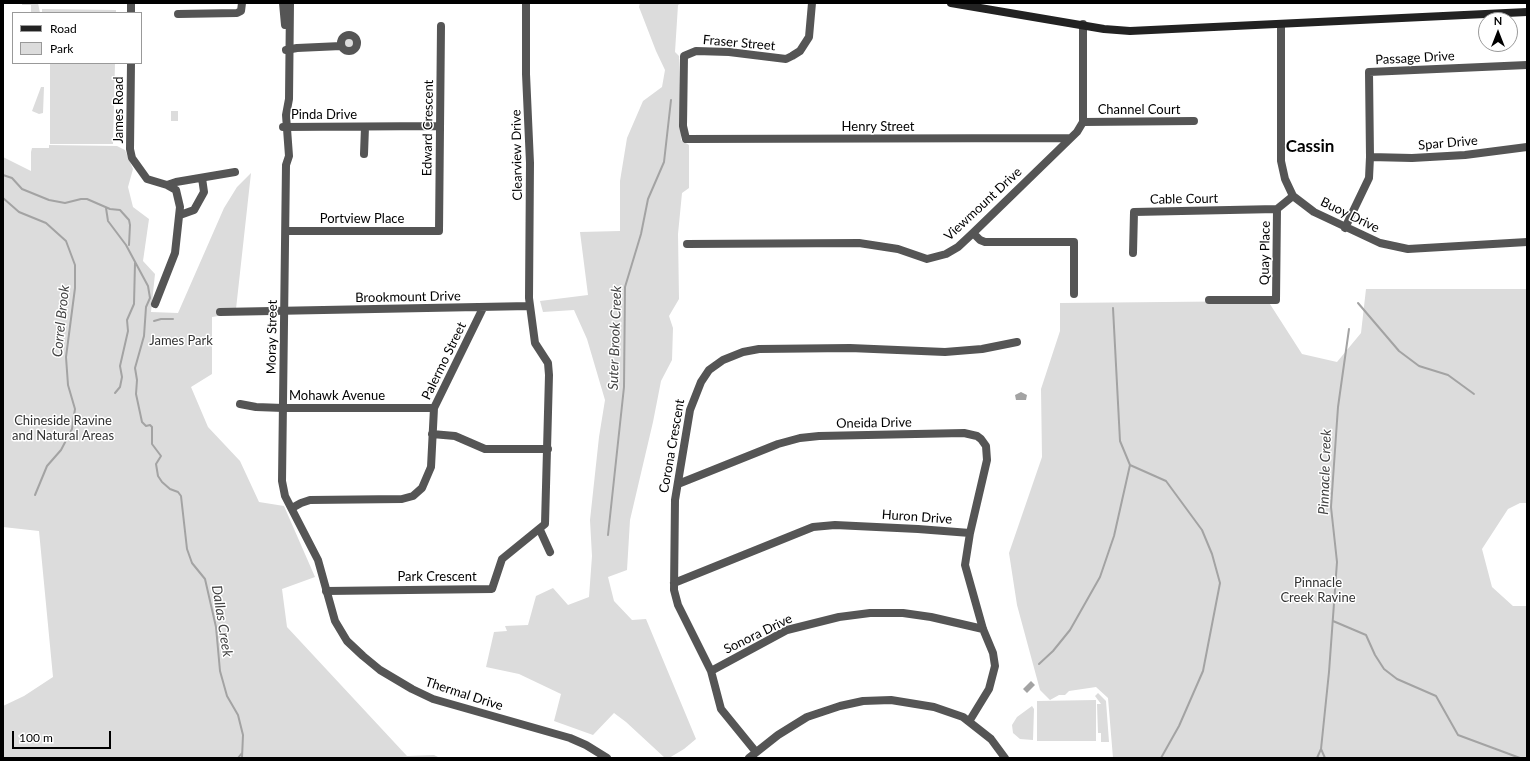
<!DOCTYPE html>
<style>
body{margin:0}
#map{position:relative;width:1530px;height:761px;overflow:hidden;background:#fff;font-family:Lato,sans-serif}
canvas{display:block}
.frame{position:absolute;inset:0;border:4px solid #000;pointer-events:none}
.legend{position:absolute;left:12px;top:12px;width:130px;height:52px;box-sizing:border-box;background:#fff;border:1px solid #999;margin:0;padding:5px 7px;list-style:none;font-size:12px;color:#000}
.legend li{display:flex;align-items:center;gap:8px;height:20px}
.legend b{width:20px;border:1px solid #999}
.north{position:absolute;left:1478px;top:12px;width:40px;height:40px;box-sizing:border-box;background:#fff;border:1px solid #999;border-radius:50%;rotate:0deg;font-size:11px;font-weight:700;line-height:16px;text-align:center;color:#000}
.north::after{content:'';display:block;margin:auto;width:14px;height:18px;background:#000;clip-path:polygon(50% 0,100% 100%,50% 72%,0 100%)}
.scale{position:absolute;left:12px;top:731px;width:99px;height:18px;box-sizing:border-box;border:2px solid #000;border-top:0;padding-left:5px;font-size:12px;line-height:14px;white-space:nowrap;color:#000;-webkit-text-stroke:3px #fff;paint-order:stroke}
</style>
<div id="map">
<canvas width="1530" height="761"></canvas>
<div class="frame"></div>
<ul class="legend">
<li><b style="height:5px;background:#222"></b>Road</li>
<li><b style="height:11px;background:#dcdcdc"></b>Park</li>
</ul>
<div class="north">N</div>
<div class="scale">100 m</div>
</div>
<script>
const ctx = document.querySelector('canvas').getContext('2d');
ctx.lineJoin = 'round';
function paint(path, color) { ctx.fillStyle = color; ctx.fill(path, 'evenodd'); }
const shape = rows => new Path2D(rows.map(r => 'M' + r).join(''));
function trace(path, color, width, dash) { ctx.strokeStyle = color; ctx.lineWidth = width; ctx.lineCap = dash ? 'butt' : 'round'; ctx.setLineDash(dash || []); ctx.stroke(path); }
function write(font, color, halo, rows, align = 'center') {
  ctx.font = font + ' Lato,sans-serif'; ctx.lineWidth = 3; ctx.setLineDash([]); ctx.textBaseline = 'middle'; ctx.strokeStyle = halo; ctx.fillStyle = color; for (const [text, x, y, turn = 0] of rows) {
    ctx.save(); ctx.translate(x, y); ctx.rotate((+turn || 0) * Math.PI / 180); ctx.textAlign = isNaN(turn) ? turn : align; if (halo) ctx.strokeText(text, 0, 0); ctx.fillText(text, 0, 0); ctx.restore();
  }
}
paint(shape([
 [22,3,38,3,40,13,31,13,31,5,22,5],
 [640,3,682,3,678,5,675,52,679,56,681,140,689,145,689,188,682,193,678,234,679,299,669,316,673,328,672,360,661,381,653,422,630,520,627,570,608,577,614,601,632,620,646,619,696,739,684,749,669,758,665,758,626,722,614,713,593,735,554,721,561,694,519,674,486,667,494,632,507,631,505,626,528,625,536,596,553,588,568,605,589,597,592,556,590,520,599,437,605,400,587,339,574,310,543,312,540,301,588,295,580,232,620,231,620,181,627,138,643,101,662,87,665,70,656,51,639,7],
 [42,9,116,10,116,13,42,13],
 '344.5 43a4.5 4.5 0 1 1 9 0a4.5 4.5 0 1 1-9 0Z',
 [50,63,115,63,113,144,50,144],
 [41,87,44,87,43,113,39,114,32,111],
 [171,111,178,111,178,121,171,121],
 [49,145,117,146,125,150,133,169,128,187,133,207,149,219,143,261,155,274,151,312,178,313,224,208,237,187,251,173,236,309,219,309,218,316,212,317,212,374,191,387,208,427,240,461,259,502,284,506,315,577,282,589,287,627,407,756,434,755,440,758,3,758,3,706,24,696,53,677,39,531,3,527,3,157,31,171,31,152,32,148,49,148],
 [1366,289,1527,289,1527,503,1520,503,1508,509,1482,549,1492,587,1513,606,1527,606,1527,758,1113,758,1108,698,1096,687,1069,691,1065,695,1059,695,1050,700,1040,690,1017,605,1009,553,1042,457,1041,389,1060,331,1060,303,1268,301,1302,354,1337,362,1361,333],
 [1098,693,1106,701,1109,742,1101,742,1101,733,1098,733,1097,704,1101,704,1095,696],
 [1096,700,1096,741,1037,741,1037,701],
 [1032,706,1034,709,1033,740,1020,739,1013,733,1012,725,1017,717]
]), '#dcdcdc');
paint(shape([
 [1021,392,1027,395,1026,400,1016,400,1015,395],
 [1031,681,1035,685,1027,693,1023,689]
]), '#a3a3a3');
trace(shape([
 [3,175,12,178,22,189,49,200,65,203,81,199,87,199,110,209,120,210,129,220,130,225,129,245],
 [3,198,19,212,46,223,66,241,75,265,75,288,66,357,68,385,75,409,72,429,61,450,47,466,35,495],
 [106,208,108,221,126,245,148,286,150,298,146,307,144,336,135,368,137,380,136,394,142,422,146,426,150,425,152,427,152,444,161,456,156,464,158,476,162,482,170,489,178,492,181,496,187,549,192,563,205,579,216,627,220,671,227,696,238,715,243,735,242,758],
 [1358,303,1399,351,1419,366,1448,375,1474,394],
 [1113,308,1120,441,1130,465,1166,481,1202,530,1212,554,1220,583,1203,671,1179,726,1161,758],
 [154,321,161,319,173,319],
 [115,393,120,387,122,377,120,366,128,331,127,320,134,304,135,263],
 [608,535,624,387,625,287,641,234,648,199,664,162,671,100],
 [1333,621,1366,635,1375,655,1384,669,1397,679,1436,696,1458,735,1520,758],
 [1039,664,1053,651,1070,630,1100,577,1114,536,1130,465],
 [1321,749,1325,758],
 [238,758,242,753],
 [1317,758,1321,749,1329,672,1337,562,1331,507,1338,407,1349,329]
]), '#a3a3a3', 2);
trace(shape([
 [812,3,809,37,800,51,792,56,786,59,729,52,696,51,684,56,683,126,686,139,1070,138],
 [131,13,131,3],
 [178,14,237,13,241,11,242,3],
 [1281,24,1281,161,1285,179,1293,196,1314,212,1380,243,1408,249,1527,242],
 '341 43a8 8 0 1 1 16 0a8 8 0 1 1-16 0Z',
 [286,50,297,48,341,46],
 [131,63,130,149,132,158,147,179,167,185,176,190,180,207,175,253,155,304],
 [1083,122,1194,121],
 [283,127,440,126],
 [364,154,365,127],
 [1370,157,1412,158,1465,155,1527,147],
 [167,185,176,182,235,172],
 [1277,209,1293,196],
 [180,215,194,210,204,192,202,178],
 [1345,228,1369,178,1370,157,1369,72,1527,65],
 [286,231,439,231,441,26],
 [973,233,980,240,985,242,1074,242,1074,294],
 [687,244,859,243,898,249,927,259,946,254,958,247,973,233,1077,132,1083,122,1083,24],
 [1133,253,1134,212,1277,209],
 [1209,300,1276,300,1277,209],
 [220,312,530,306],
 [240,404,256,407,283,408,434,408],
 [432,434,455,436,485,449,548,449],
 [678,484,778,444,800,438,819,436,964,433,977,436,981,439,986,446,987,460,970,533,965,565,983,629,993,653,995,666,989,689,970,720],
 [292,508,301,503,310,500,402,499,413,496,422,488,431,467,434,408,483,308],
 [540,530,550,552],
 [674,583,813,527,835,525,918,529,970,533],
 [326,591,492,589,502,559,545,524,549,375,548,363,535,343,529,298,530,163,526,74,526,3],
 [711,671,787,630,839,617,870,613,903,613,931,617,983,629],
 [756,752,721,709,711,671,678,605,674,590,675,500,690,410,701,382,709,370,723,360,743,352,759,349,850,348,945,352,982,349,1017,342],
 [749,758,778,735,807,717,840,706,863,701,891,700,934,707,963,717,991,739,1005,758]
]), '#555', 8);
trace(shape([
 [283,3,285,25],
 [290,3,289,99,286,115,289,156,286,165,282,481,285,496,318,560,335,621,347,641,363,656,380,670,412,689,433,699,570,738,586,745,607,758]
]), '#555', 8);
trace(shape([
 [951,3,1104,29,1130,31,1527,12]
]), '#222', 8);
write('13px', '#000', '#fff', [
 ["Fraser Street",739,43,5],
 ["Passage Drive",1415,58,-3],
 ["James Road",119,110,-90],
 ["Channel Court",1139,110],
 ["Pinda Drive",324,115],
 ["Henry Street",878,127],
 ["Edward Crescent",428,128,-89],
 ["Spar Drive",1448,143,-5],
 ["Clearview Drive",517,155,-91],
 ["Cable Court",1184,199,-1],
 ["Viewmount Drive",983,204,-43],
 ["Buoy Drive",1350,215,26],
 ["Portview Place",362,219],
 ["Quay Place",1265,253,-89],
 ["Brookmount Drive",408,297,-1],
 ["Moray Street",272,337,-89],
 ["Palermo Street",444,361,-64],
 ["Mohawk Avenue",337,396],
 ["Oneida Drive",874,423,-1],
 ["Corona Crescent",672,446,-80],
 ["Huron Drive",917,517,4],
 ["Park Crescent",437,577],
 ["Sonora Drive",758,634,-26],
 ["Thermal Drive",464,694,18]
]);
write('13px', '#333', '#fff', [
 ["James Park",181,341],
 ["Chineside Ravine",63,421],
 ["and Natural Areas",63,436],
 ["Pinnacle",1318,583],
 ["Creek Ravine",1318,598]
]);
write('italic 14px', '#444', '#fff', [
 ["Correl Brook",61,321,-84],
 ["Suter Brook Creek",615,338,-88],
 ["Pinnacle Creek",1325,472,-88],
 ["Dallas Creek",222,621,81]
]);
write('bold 17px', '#000', '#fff', [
 ["Cassin",1310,147]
]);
</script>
